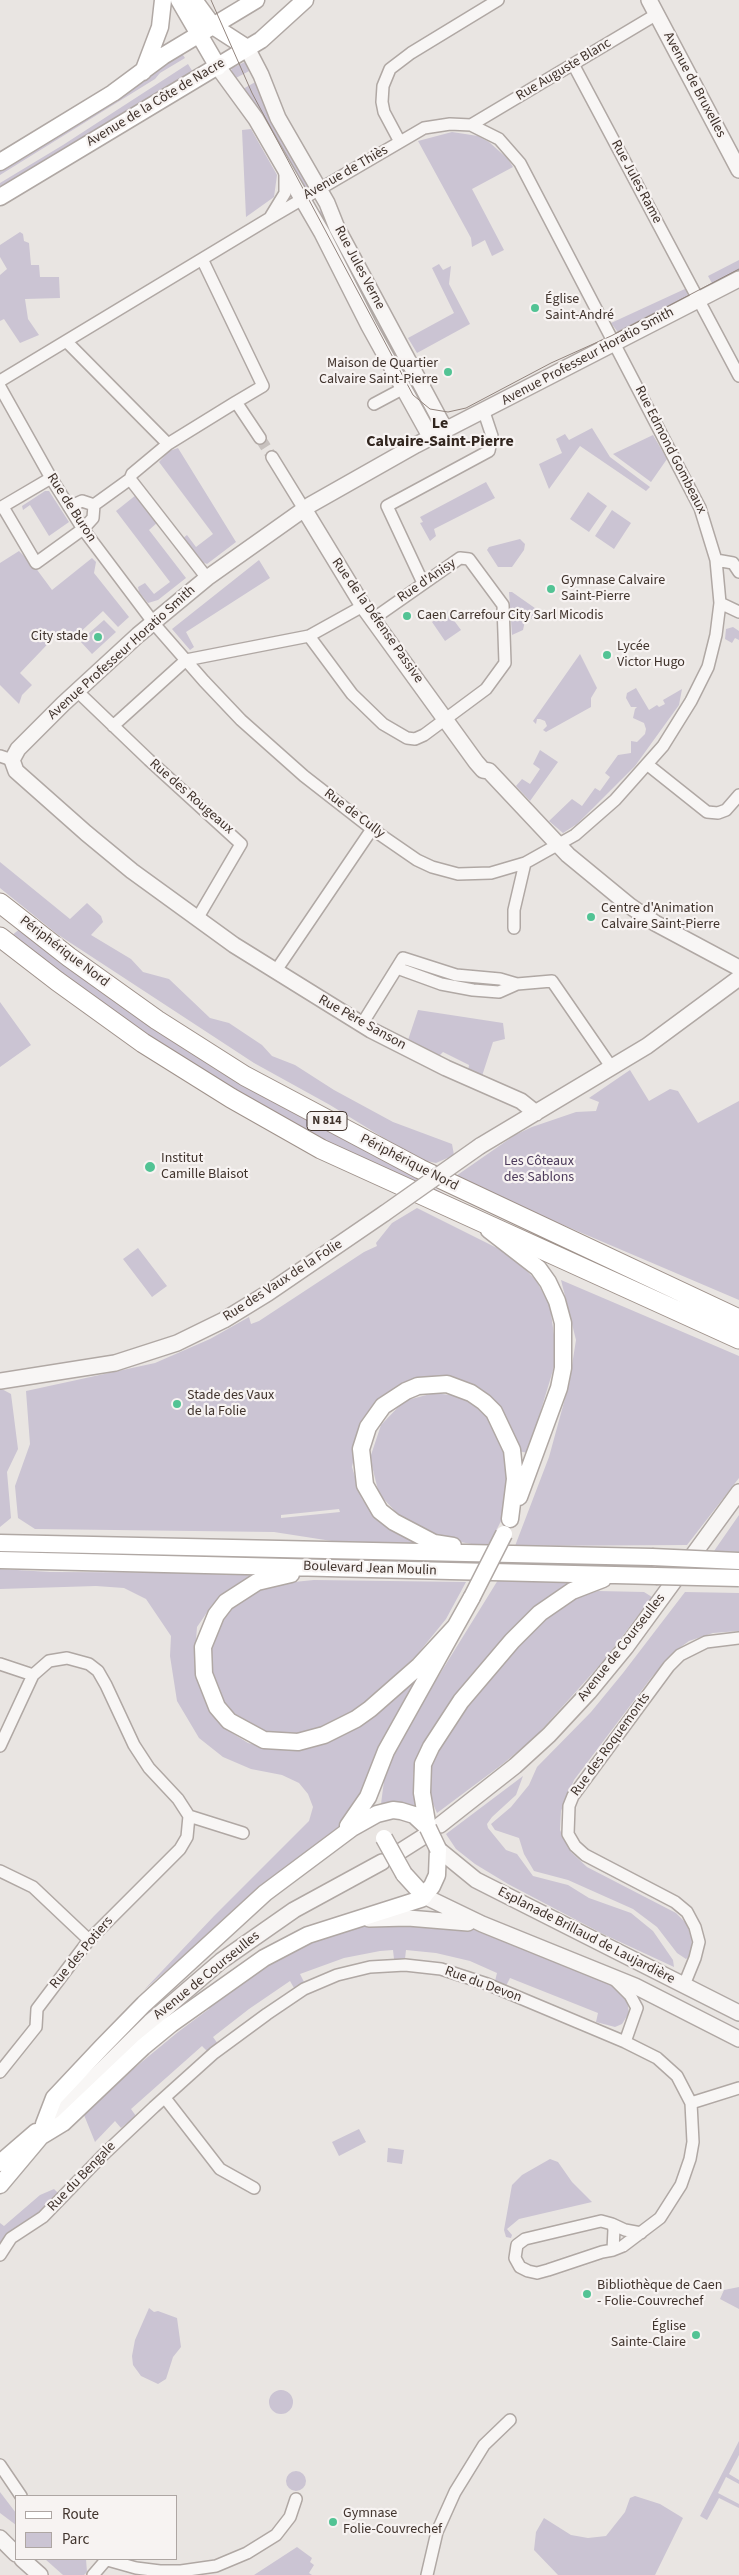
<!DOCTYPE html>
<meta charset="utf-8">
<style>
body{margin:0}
#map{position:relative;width:739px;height:2575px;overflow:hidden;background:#e9e5e2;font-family:"Source Sans 3",sans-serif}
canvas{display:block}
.legend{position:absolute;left:15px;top:2495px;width:162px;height:65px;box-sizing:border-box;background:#f7f3f2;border:1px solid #aea6a3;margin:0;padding:6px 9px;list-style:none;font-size:15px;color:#40332c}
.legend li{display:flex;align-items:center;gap:10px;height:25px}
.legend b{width:25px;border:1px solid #aea6a3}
</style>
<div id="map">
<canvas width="739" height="2575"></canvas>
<ul class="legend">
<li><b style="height:6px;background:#fff"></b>Route</li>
<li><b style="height:14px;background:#cbc4d3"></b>Parc</li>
</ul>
</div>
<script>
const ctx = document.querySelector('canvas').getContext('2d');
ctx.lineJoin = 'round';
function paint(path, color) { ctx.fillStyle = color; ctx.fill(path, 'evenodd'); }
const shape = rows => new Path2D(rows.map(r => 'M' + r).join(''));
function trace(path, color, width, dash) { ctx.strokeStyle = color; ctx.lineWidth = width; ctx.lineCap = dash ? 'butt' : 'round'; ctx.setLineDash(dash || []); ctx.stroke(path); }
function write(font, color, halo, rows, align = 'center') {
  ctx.font = font + ' "Source Sans 3",sans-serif'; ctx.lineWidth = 4.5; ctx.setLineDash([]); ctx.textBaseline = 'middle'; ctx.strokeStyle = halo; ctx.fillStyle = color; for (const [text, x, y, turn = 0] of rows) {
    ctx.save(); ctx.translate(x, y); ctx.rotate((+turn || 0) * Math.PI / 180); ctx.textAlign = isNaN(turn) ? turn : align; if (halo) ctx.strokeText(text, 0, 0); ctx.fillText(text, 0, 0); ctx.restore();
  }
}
paint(shape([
 [181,52,185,58,160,73,155,79,0,175,0,169],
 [247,61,253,69,234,79,231,72,232,68],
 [188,64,194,74,0,190,0,183,63,145],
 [259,80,310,185,306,188,302,189,241,90],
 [251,129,277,175,274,197,246,217,242,130],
 [452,132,478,136,489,142,508,159,513,167,472,189,504,250,492,256,485,240,472,247,471,238,418,141],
 [326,208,382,313,369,321,313,215],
 [20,232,23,234,24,241,29,243,31,265,39,265,40,277,59,277,60,298,25,299,28,319,39,335,20,343,4,319,0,321,0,275,7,269,0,257,0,245],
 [739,260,739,274,714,287,708,276],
 [439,264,443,270,451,266,449,284,470,324,417,353,408,338,454,313,432,268],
 [687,288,688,298,622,334,617,331,611,323],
 [386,321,432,413,422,409,373,328],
 [592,428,610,457,650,487,646,491,580,446,549,489,539,464,562,453,556,439,565,434,569,440],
 [653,435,667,459,651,482,613,454],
 [178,448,236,542,207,564,200,561,182,539,187,535,196,547,213,534,159,462,169,451],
 [486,482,495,498,434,529,436,536,430,541,420,523,423,522,420,517],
 [45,491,49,491,69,522,49,536,30,505,23,510,22,506],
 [588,492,607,506,589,532,570,519],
 [136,495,158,522,149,530,186,578,158,600,148,603,139,592,138,587,145,583,154,594,170,582,116,511],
 [612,510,631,523,614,549,595,536],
 [520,539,525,544,524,550,512,567,498,567,487,550,489,547],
 [19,551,35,567,52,590,92,558,96,562,94,573,129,617,118,627,103,611,74,638,63,628,20,673,32,685,22,695,19,704,0,685,0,563],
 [259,560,270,578,186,632,194,647,190,650,172,629],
 [509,592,512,592,542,613,536,621,530,618,525,621,523,630,512,635],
 [447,611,461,630,445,641,432,622],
 [104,620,116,632,92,654,80,641],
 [733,627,739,631,739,640,735,638,732,643,725,639,726,629],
 [580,654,597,688,591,698,591,707,546,732,543,730,547,726,545,721,540,719,537,719,536,724,533,721],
 [636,688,649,710,657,705,659,707,665,704,663,700,682,689,679,705,635,766,577,824,563,833,549,821,572,799,582,806,595,788,600,791,610,777,605,773,618,755,631,753,631,741,637,742,645,734,646,729,644,723,633,718,635,709,637,707,631,707,626,698,627,693],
 [540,750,558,762,530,801,516,786,522,779,530,784,540,769,533,764],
 [0,862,70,919,87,903,101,916,103,922,91,935,131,959,143,972,169,979,210,1018,229,1023,262,1045,272,1056,295,1065,334,1090,393,1122,452,1144,454,1155,436,1163,418,1159,330,1105,254,1063,57,934,0,888],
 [22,927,309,1119,454,1199,397,1176,268,1111,143,1035,10,937],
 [0,1002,31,1045,0,1067],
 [418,1010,503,1023,505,1039,493,1042,482,1076,468,1071,469,1065,443,1052,439,1056,408,1040],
 [630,1070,649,1101,670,1089,678,1091,698,1123,739,1101,739,1300,453,1178,515,1135,532,1127,576,1112,596,1111,599,1102,589,1098],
 [417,1208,509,1254,536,1280,550,1306,557,1357,528,1453,518,1451,493,1403,434,1377,393,1389,363,1418,352,1467,362,1499,382,1522,421,1547,351,1544,274,1532,35,1529,18,1518,15,1486,30,1444,26,1391,155,1363,210,1339,249,1317,251,1324,259,1321,364,1252,377,1246,376,1243,392,1223],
 [339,1509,340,1512,281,1518,281,1515],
 [138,1248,167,1286,152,1297,123,1259],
 [561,1280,739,1356,739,1478,687,1545,515,1546,549,1457,569,1384,576,1340],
 [0,1388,11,1394,18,1449,7,1472,11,1518,0,1527],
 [434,1393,466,1397,488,1411,504,1442,510,1480,504,1515,488,1547,438,1538,407,1524,379,1494,370,1458,381,1425,404,1401],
 [739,1515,739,1552,714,1551],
 [0,1548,614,1563,673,1568,671,1571,0,1554],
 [0,1569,50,1572,259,1573,230,1589,212,1605,197,1627,195,1653,209,1708,224,1728,248,1743,277,1750,308,1749,335,1737,422,1670,380,1746,367,1781,346,1821,268,1883,144,1990,214,1916,309,1821,313,1807,308,1794,299,1783,282,1775,251,1769,223,1757,199,1738,177,1701,170,1656,171,1636,146,1599,124,1588,96,1586,0,1589],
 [314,1580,466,1582,446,1619,416,1656,360,1707,326,1726,291,1736,256,1732,231,1716,216,1697,208,1669,209,1639,225,1611,253,1590,274,1584],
 [498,1580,584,1581,507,1636,470,1676,425,1743,415,1766,413,1777,418,1809,402,1804,381,1804,385,1773,412,1719],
 [598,1591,644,1592,652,1597,606,1658,537,1735,504,1763,437,1813,427,1790,428,1762,463,1709,499,1665,553,1613,577,1598],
 [685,1592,739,1593,739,1631,713,1633,689,1641,674,1652,651,1678,574,1780,561,1811,560,1830,571,1852,587,1867,676,1913,686,1923,692,1938,691,1955,686,1959,677,1953,657,1927,633,1909,568,1880,534,1871,524,1854,519,1838,495,1830,491,1824,511,1807,529,1785,537,1767,591,1712,623,1673],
 [523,1776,516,1795,492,1817,487,1824,488,1828,506,1850,517,1854,533,1876,568,1885,589,1898,631,1913,653,1931,673,1960,674,1967,603,1934,508,1884,475,1864,456,1849,446,1834],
 [386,1923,423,1924,474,1930,615,1986,627,1999,629,2013,622,2024,615,2027,596,2022,598,2013,510,1978,506,1986,495,1981,497,1973,470,1961,436,1953,406,1950,405,1959,394,1959,393,1950,380,1951,344,1958,300,1974,304,1982,294,1988,290,1981,249,2009,213,2037,218,2044,208,2052,202,2046,131,2109,136,2116,121,2128,115,2121,95,2142,84,2115,132,2070,178,2032,209,2009,207,2004,293,1948,360,1927],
 [359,2129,366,2142,339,2156,332,2142],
 [388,2148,404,2150,402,2164,387,2162],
 [550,2159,558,2162,572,2182,592,2202,519,2219,507,2229,512,2235,511,2238,506,2237,504,2230,512,2185,522,2175],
 [54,2189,58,2193,39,2215,0,2246,0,2223,4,2226,40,2195],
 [739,2287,739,2309,720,2299,724,2290],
 [149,2308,154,2312,158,2311,177,2318,181,2347,173,2357,166,2379,158,2384,141,2376,133,2365,132,2356,135,2340],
 '269 2402a12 12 0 1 1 24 0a12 12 0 1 1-24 0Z',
 [739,2441,739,2455,729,2474,739,2480,739,2484,726,2477,718,2493,739,2504,739,2508,719,2498,707,2520,700,2516],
 '286 2481a10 10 0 1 1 20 0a10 10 0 1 1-20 0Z',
 [0,2492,16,2513,16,2525,0,2513],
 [635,2496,660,2504,683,2518,655,2575,558,2575,534,2550,536,2532,544,2518,571,2535,588,2538,606,2536,625,2512,630,2498],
 [297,2547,312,2558,310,2562,314,2565,309,2573,312,2575,254,2575],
 [45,2559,86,2559,87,2572,84,2575,63,2575]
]), '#cbc4d3');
trace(shape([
 [260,438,272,457]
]), '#c7c1be', 11, [11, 5.5]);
const minor = shape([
 [573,64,739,376],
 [471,125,657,14],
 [400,142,384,112,382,102,383,86,390,69,411,53,498,0],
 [271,216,285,193,285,171],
 [202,259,263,386,236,402,260,438],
 [66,341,168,444,236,402],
 [0,381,270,218,424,128,450,124,471,125,499,139,520,163,700,508,716,560,720,603,716,635,708,667,691,701,663,746,615,800,575,835,525,863,491,873,458,874,432,867,417,860,372,829,304,776,241,720,204,681,156,626,83,529,51,478,0,387],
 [374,404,404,388],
 [272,457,304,509],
 [130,479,207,578],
 [3,507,36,563,83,529,93,518,94,505,130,479,132,474,168,444],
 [69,507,82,501,94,505],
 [0,508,51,478],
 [716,560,733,563,739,572],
 [423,583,387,506,489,451,492,436,484,412],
 [720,603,739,612],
 [309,636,352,694,383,724,407,738,415,739,424,735,486,689,505,663,503,605,469,559,460,558,373,619],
 [77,691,149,760,241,844,197,919],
 [113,726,186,660,309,636,363,606],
 [0,756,12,760],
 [648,765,707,812,718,813,726,810,739,795],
 [514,928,514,910,525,863],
 [397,968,441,984,473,990,499,992,517,984,552,981,612,1068],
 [275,972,372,829],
 [362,1024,403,958,456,975,500,979,517,984],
 [0,1664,33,1675,49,1661,67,1658,89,1664,98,1671,106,1685,134,1745,149,1768,178,1799,189,1816,187,1837,180,1849,89,1940,37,2009,36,2027,0,2072],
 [0,1746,33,1675],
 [189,1816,243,1833],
 [0,1871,33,1887,89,1940],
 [616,1981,630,1995,637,2008,625,2042],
 [684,1985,695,1958,699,1942,695,1927,687,1912,675,1902,585,1855,575,1846,568,1834,569,1806,573,1796,669,1666,680,1655,706,1642,739,1638],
 [165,2098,220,2169,254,2188],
 [691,2103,739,2088],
 [612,2224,625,2230,641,2233],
 [0,2255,11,2238,43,2217,102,2156,154,2107,214,2053,267,2014,304,1989,337,1975,370,1967,405,1965,441,1969,487,1984,625,2042,657,2058,677,2076,691,2103,693,2142,690,2159,681,2185,660,2218,623,2246,613,2250,602,2252,548,2270,537,2273,528,2271,520,2267,515,2258,517,2245,525,2239,601,2221,612,2224,614,2229,613,2250],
 [0,2465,21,2496],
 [104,2559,136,2568,160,2571,181,2571,216,2566,247,2553,276,2535,290,2517,296,2499],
 [93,2575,106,2560],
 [427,2575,437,2532,455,2492,484,2445,510,2420]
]);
const tertiary = shape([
 [649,0,739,170],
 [247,48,261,75,278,118,327,203,337,228,446,431],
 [218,67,256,119,322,233,369,326,431,438],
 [304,509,363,606,476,762,483,770,489,771,568,855,630,906,655,923,739,968],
 [536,1113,521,1101,446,1068,371,1030,234,945,132,871,86,833,16,771,12,760,18,749,63,704,138,635,207,578,310,505,416,445,739,279],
 [480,1146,647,1046,739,978],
 [0,1381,115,1363,177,1343,224,1320,268,1293,385,1213],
 [440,1825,515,1766,549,1735,589,1692,626,1647,739,1492],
 [438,1849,476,1880,739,2013],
 [396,1854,426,1835],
 [424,1896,482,1924,635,1986,739,2039],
 [369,1919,408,1918,468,1923],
 [53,2118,150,2022,221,1961,294,1910,382,1862],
 [0,2538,16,2554],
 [22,2559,40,2575]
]);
const secondary = shape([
 [179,0,218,67],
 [194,0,213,26,247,48],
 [143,72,160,27,163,0],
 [0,162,113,93,163,56,256,0],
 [0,197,261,40,305,0],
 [489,1230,538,1268,548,1282,557,1301,563,1323,563,1368,559,1388,519,1497],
 [0,1543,652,1557],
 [453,1546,434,1543,394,1522,380,1511,365,1485,361,1449,368,1427,383,1406,406,1391,418,1386,447,1384,471,1393,484,1402,494,1412,512,1450,515,1479,510,1519],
 [0,1560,656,1576],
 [291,1574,257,1582,226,1602,216,1615,203,1647,204,1674,217,1707,229,1721,264,1740,298,1742,324,1735,356,1719,370,1709,419,1666,455,1627],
 [348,1826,368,1797,386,1751,472,1597],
 [428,1828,422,1793,423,1764,431,1747,461,1701,512,1641,540,1613,572,1591,603,1579],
 [404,1874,424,1896],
 [44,2124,54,2098,102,2047,144,2004,265,1893,352,1828,377,1814,393,1810,401,1811,414,1815,428,1828],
 [40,2137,63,2123,143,2047,171,2024,264,1958,308,1935,421,1899,432,1886,437,1875,438,1849],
 [0,2163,36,2132],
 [0,2185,47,2129]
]);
const trunk = shape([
 [0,903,69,957,157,1020,245,1076,420,1169,739,1319],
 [0,937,57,981,143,1043,231,1098,321,1149,739,1339]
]);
trace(minor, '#b0a8a4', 14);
trace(tertiary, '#b0a8a4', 18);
trace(secondary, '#b0a8a4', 19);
trace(trunk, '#9f928b', 21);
trace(minor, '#f8f6f5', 11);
trace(tertiary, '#f8f6f5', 15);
trace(secondary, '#fff', 16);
trace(trunk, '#fff', 19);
trace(shape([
 [211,0,252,93,413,395,430,409,448,412,466,408,551,363,611,336,739,269]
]), '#92847d', 1);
const tertiaryBridge = shape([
 [385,1213,480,1146]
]);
const secondaryBridge = shape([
 [652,1557,739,1561],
 [656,1576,739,1578],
 [472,1597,504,1534],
 [428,1828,438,1849],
 [384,1838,404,1874]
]);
trace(tertiaryBridge, '#b0a8a4', 18, []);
trace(secondaryBridge, '#b0a8a4', 19, []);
trace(tertiaryBridge, '#f8f6f5', 15);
trace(secondaryBridge, '#fff', 16);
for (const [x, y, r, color] of [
 [535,308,5,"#52c394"],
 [448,372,5,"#52c394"],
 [551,589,5,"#52c394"],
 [407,616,5,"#52c394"],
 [98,637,5,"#52c394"],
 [607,655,5,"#52c394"],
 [591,917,5,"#52c394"],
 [150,1167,6,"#52c394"],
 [177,1404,5,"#52c394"],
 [587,2294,5,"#52c394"],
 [696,2335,5,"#52c394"],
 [333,2522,5,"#52c394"]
]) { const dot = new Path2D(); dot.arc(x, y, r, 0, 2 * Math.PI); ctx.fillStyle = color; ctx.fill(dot); trace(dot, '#f7f3f2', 2); }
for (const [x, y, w] of [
 [327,1121,40]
]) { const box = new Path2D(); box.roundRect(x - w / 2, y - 9.5, w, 19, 4); ctx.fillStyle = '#f7f3f2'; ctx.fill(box); trace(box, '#40332c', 1); }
write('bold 12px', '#40332c', null, [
 ["N 814",327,1121]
]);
write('14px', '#40332c', '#f7f3f2', [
 ["Rue Auguste Blanc",564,70,-31],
 ["Avenue de Bruxelles",694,85,62],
 ["Avenue de la Côte de Nacre",156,103,-31],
 ["Avenue de Thiès",346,173,-30],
 ["Rue Jules Rame",636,182,62],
 ["Rue Jules Verne",359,268,62],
 ["Avenue Professeur Horatio Smith",588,357,-28],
 ["Rue Edmond Gombeaux",670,450,63],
 ["Rue de Buron",71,508,57],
 ["Rue d'Anisy",427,581,-34],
 ["Rue de la Défense Passive",377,621,55],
 ["Avenue Professeur Horatio Smith",122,653,-42],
 ["Rue des Rougeaux",191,797,41],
 ["Rue de Cully",354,814,37],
 ["Périphérique Nord",64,952,37],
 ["Rue Père Sanson",362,1023,29],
 ["Périphérique Nord",409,1163,27],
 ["Rue des Vaux de la Folie",283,1281,-33],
 ["Boulevard Jean Moulin",370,1569,2],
 ["Avenue de Courseulles",622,1648,-52],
 ["Rue des Roquemonts",611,1745,-54],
 ["Esplanade Brillaud de Laujardière",586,1936,27],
 ["Rue des Potiers",82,1953,-50],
 ["Avenue de Courseulles",207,1976,-39],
 ["Rue du Devon",483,1985,20],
 ["Rue du Bengale",82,2177,-46]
]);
write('14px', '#40332c', '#f7f3f2', [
 ["Église",545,300],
 ["Saint-André",545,316],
 ["Maison de Quartier",438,364,"right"],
 ["Calvaire Saint-Pierre",438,380,"right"],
 ["Gymnase Calvaire",561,581],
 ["Saint-Pierre",561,597],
 ["Caen Carrefour City Sarl Micodis",417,616],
 ["City stade",88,637,"right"],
 ["Lycée",617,647],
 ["Victor Hugo",617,663],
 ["Centre d'Animation",601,909],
 ["Calvaire Saint-Pierre",601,925],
 ["Institut",161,1159],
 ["Camille Blaisot",161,1175],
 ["Stade des Vaux",187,1396],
 ["de la Folie",187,1412],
 ["Bibliothèque de Caen",597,2286],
 ["- Folie-Couvrechef",597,2302],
 ["Église",686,2327,"right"],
 ["Sainte-Claire",686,2343,"right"],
 ["Gymnase",343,2514],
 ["Folie-Couvrechef",343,2530]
], 'left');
write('14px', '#4c3a5b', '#f7f3f2', [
 ["Les Côteaux",539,1162],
 ["des Sablons",539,1178]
]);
write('bold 16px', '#31251e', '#f7f3f2', [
 ["Le",440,424],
 ["Calvaire-Saint-Pierre",440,442]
]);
</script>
